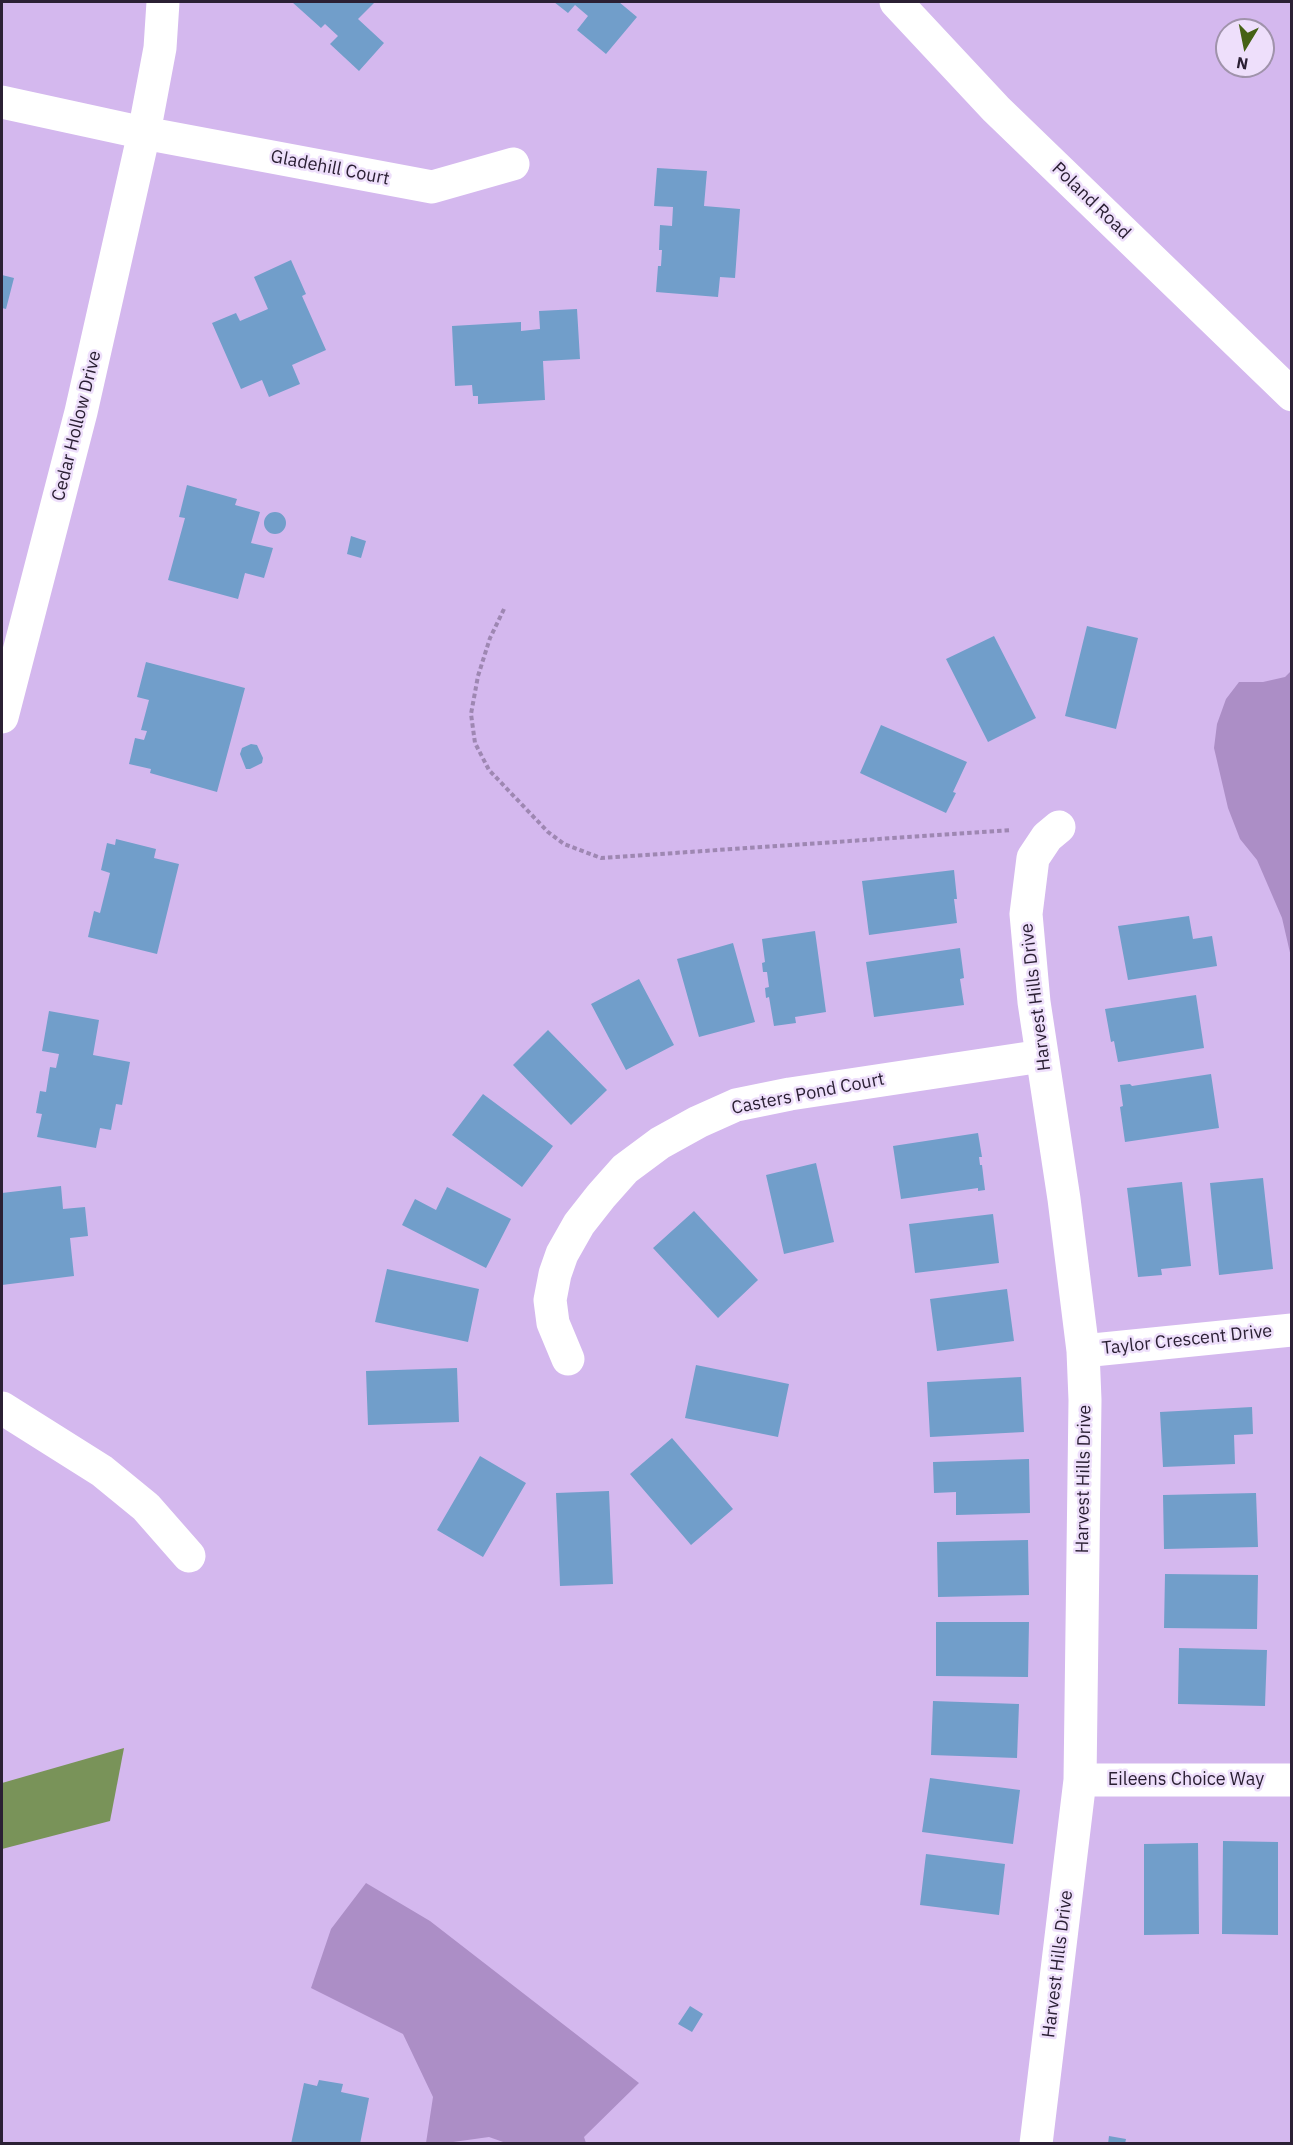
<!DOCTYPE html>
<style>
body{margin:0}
#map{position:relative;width:1293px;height:2145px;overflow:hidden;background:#d4b8ee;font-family:"IBM Plex Sans",sans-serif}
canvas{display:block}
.frame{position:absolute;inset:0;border:3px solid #2b2034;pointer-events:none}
.north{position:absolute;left:1215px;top:18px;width:60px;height:60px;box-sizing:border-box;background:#eedffb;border:2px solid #a093ab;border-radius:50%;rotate:190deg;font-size:16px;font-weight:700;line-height:24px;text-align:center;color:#2b2034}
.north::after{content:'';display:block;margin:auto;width:21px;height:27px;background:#456215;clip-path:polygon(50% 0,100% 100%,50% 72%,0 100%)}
</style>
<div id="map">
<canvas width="1293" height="2145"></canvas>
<div class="frame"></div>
<div class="north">N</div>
</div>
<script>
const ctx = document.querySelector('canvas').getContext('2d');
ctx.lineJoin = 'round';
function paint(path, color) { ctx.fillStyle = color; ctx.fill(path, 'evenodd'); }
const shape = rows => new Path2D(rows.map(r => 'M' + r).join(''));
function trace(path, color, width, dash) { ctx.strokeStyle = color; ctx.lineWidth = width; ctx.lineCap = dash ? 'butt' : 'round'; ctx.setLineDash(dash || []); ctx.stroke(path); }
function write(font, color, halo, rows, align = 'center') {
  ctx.font = font + ' "IBM Plex Sans",sans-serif'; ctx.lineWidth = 5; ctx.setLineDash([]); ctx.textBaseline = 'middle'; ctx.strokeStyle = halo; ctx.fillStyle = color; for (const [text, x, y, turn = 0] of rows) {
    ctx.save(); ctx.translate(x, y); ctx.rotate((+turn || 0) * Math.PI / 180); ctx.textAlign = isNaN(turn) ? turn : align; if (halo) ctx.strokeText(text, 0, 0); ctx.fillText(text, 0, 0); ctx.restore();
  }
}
paint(shape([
 [124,1748,110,1821,2,1849,2,1783]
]), '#799359');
paint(shape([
 [1291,671,1291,957,1282,918,1257,860,1240,839,1228,808,1214,748,1217,724,1226,699,1239,682,1263,682,1285,677],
 [366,1883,430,1921,639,2083,584,2137,586,2143,506,2143,489,2137,446,2143,426,2143,433,2097,403,2034,311,1988,331,1929]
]), '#ac8ec6');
paint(shape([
 [292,2,375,2,358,19,384,43,359,71,330,44,338,36,325,24,321,28],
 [554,2,619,2,637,17,606,54,577,30,588,16,575,5,568,13],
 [657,168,707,171,704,206,740,209,735,278,720,277,718,297,656,292,658,266,661,266,662,250,659,250,660,225,672,226,673,207,654,206],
 [291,260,306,294,302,296,326,350,292,365,300,384,269,397,262,380,241,389,212,323,236,313,240,321,268,309,254,277],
 [2,275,14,278,6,309,2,308],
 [577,309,580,359,543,361,545,400,478,404,478,396,473,396,472,385,455,386,452,326,521,322,521,331,540,329,539,311],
 [187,485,237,499,235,505,260,512,251,543,273,548,264,578,245,573,238,599,168,580,185,518,179,517],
 '264 523a11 11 0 1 1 22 0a11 11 0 1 1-22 0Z',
 [351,536,366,541,361,558,347,554],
 [1087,626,1138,638,1116,729,1065,716],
 [994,636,1036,718,988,742,946,659],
 [146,662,245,688,217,792,150,773,151,769,129,764,135,738,144,740,147,731,141,730,149,700,137,697],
 [881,725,967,762,953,792,956,793,946,813,860,773],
 [251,744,257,745,263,758,262,763,250,769,246,769,240,754,242,748],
 [116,839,156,849,154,858,179,864,157,954,88,937,94,911,100,913,110,873,101,870,107,843,115,845],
 [954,870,957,899,954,899,957,923,869,935,862,881],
 [1189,916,1193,939,1212,936,1217,966,1128,980,1118,926],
 [815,931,826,1012,795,1017,796,1023,774,1026,769,997,766,998,765,988,769,987,767,972,763,972,762,963,765,962,762,939],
 [733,943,755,1022,699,1037,677,959],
 [960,948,964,978,960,979,964,1005,874,1017,866,962],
 [639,979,674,1045,626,1070,591,1004],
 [1196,995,1204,1048,1118,1062,1114,1041,1111,1042,1105,1009],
 [49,1011,99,1020,93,1055,130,1062,122,1105,116,1104,111,1130,100,1128,96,1148,37,1137,42,1114,36,1113,40,1091,46,1092,50,1067,56,1068,59,1054,42,1051],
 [548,1030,607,1090,571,1125,513,1065],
 [1211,1074,1219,1128,1125,1142,1120,1107,1123,1106,1120,1085,1130,1084,1132,1086],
 [483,1094,553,1146,522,1187,452,1135],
 [978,1133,982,1157,979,1157,980,1165,982,1165,985,1190,978,1191,978,1188,901,1199,893,1146],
 [816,1163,834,1242,784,1254,766,1175],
 [1263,1178,1273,1269,1219,1275,1210,1183],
 [1182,1182,1191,1266,1161,1269,1162,1275,1138,1277,1127,1188],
 [61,1186,63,1209,85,1207,88,1236,70,1238,74,1276,2,1285,2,1193],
 [447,1187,511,1219,486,1268,402,1225,415,1199,436,1210],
 [694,1211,758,1280,718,1318,653,1248],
 [993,1214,999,1263,915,1273,909,1224],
 [387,1269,479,1289,468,1342,375,1322],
 [1007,1289,1014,1341,937,1351,930,1299],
 [696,1365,789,1384,778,1437,685,1418],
 [457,1368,459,1422,368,1425,366,1371],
 [1021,1377,1024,1432,930,1437,927,1382],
 [1252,1407,1253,1434,1234,1435,1235,1464,1163,1467,1160,1412],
 [672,1438,733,1509,691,1545,630,1474],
 [480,1456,526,1483,483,1557,437,1530],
 [1029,1459,1030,1513,956,1515,956,1492,934,1493,933,1462],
 [609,1491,613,1584,560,1586,556,1493],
 [1256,1493,1258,1547,1164,1549,1163,1495],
 [1028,1540,1029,1595,938,1597,937,1542],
 [1165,1574,1258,1575,1257,1629,1164,1628],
 [936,1622,1029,1622,1028,1677,936,1676],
 [1179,1648,1267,1650,1265,1706,1178,1704],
 [933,1701,1019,1704,1017,1758,931,1755],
 [930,1778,1020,1790,1013,1844,922,1832],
 [1223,1841,1278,1842,1278,1935,1222,1934],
 [1198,1843,1199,1934,1144,1935,1144,1844],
 [926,1854,1005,1864,999,1915,920,1905],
 [690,2006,703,2014,692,2032,678,2024],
 [319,2080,343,2084,341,2092,369,2098,360,2144,291,2144,304,2083,317,2086],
 [1109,2136,1126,2139,1125,2144,1108,2144]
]), '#719eca');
trace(shape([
 [504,609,490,638,478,676,471,714,475,743,489,770,548,832,564,844,601,858,1011,830]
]), '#9e87b2', 4, [4.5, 3]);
trace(shape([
 [896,2,996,109,1292,395],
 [2,102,144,133,432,187,513,164],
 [2,717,81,412,144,133,160,48,163,2],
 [1083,1351,1292,1330],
 [568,1359,553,1323,550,1300,555,1274,562,1254,579,1224,601,1196,625,1169,660,1143,698,1122,736,1105,790,1094,1042,1056],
 [2,1408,102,1471,146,1507,189,1556],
 [1080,1780,1292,1780],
 [1036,2144,1080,1780,1085,1400,1083,1351,1064,1199,1034,1002,1026,914,1033,858,1047,837,1059,827]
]), '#fff', 33);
write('18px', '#2b2034', '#eedffb', [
 ["Gladehill Court",330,168,11],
 ["Poland Road",1091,201,44],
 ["Cedar Hollow Drive",77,426,-76],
 ["Harvest Hills Drive",1036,997,-97],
 ["Casters Pond Court",808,1094,-11],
 ["Taylor Crescent Drive",1187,1340,-6],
 ["Harvest Hills Drive",1084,1479,-89],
 ["Eileens Choice Way",1186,1780],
 ["Harvest Hills Drive",1058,1964,-83]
]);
</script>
